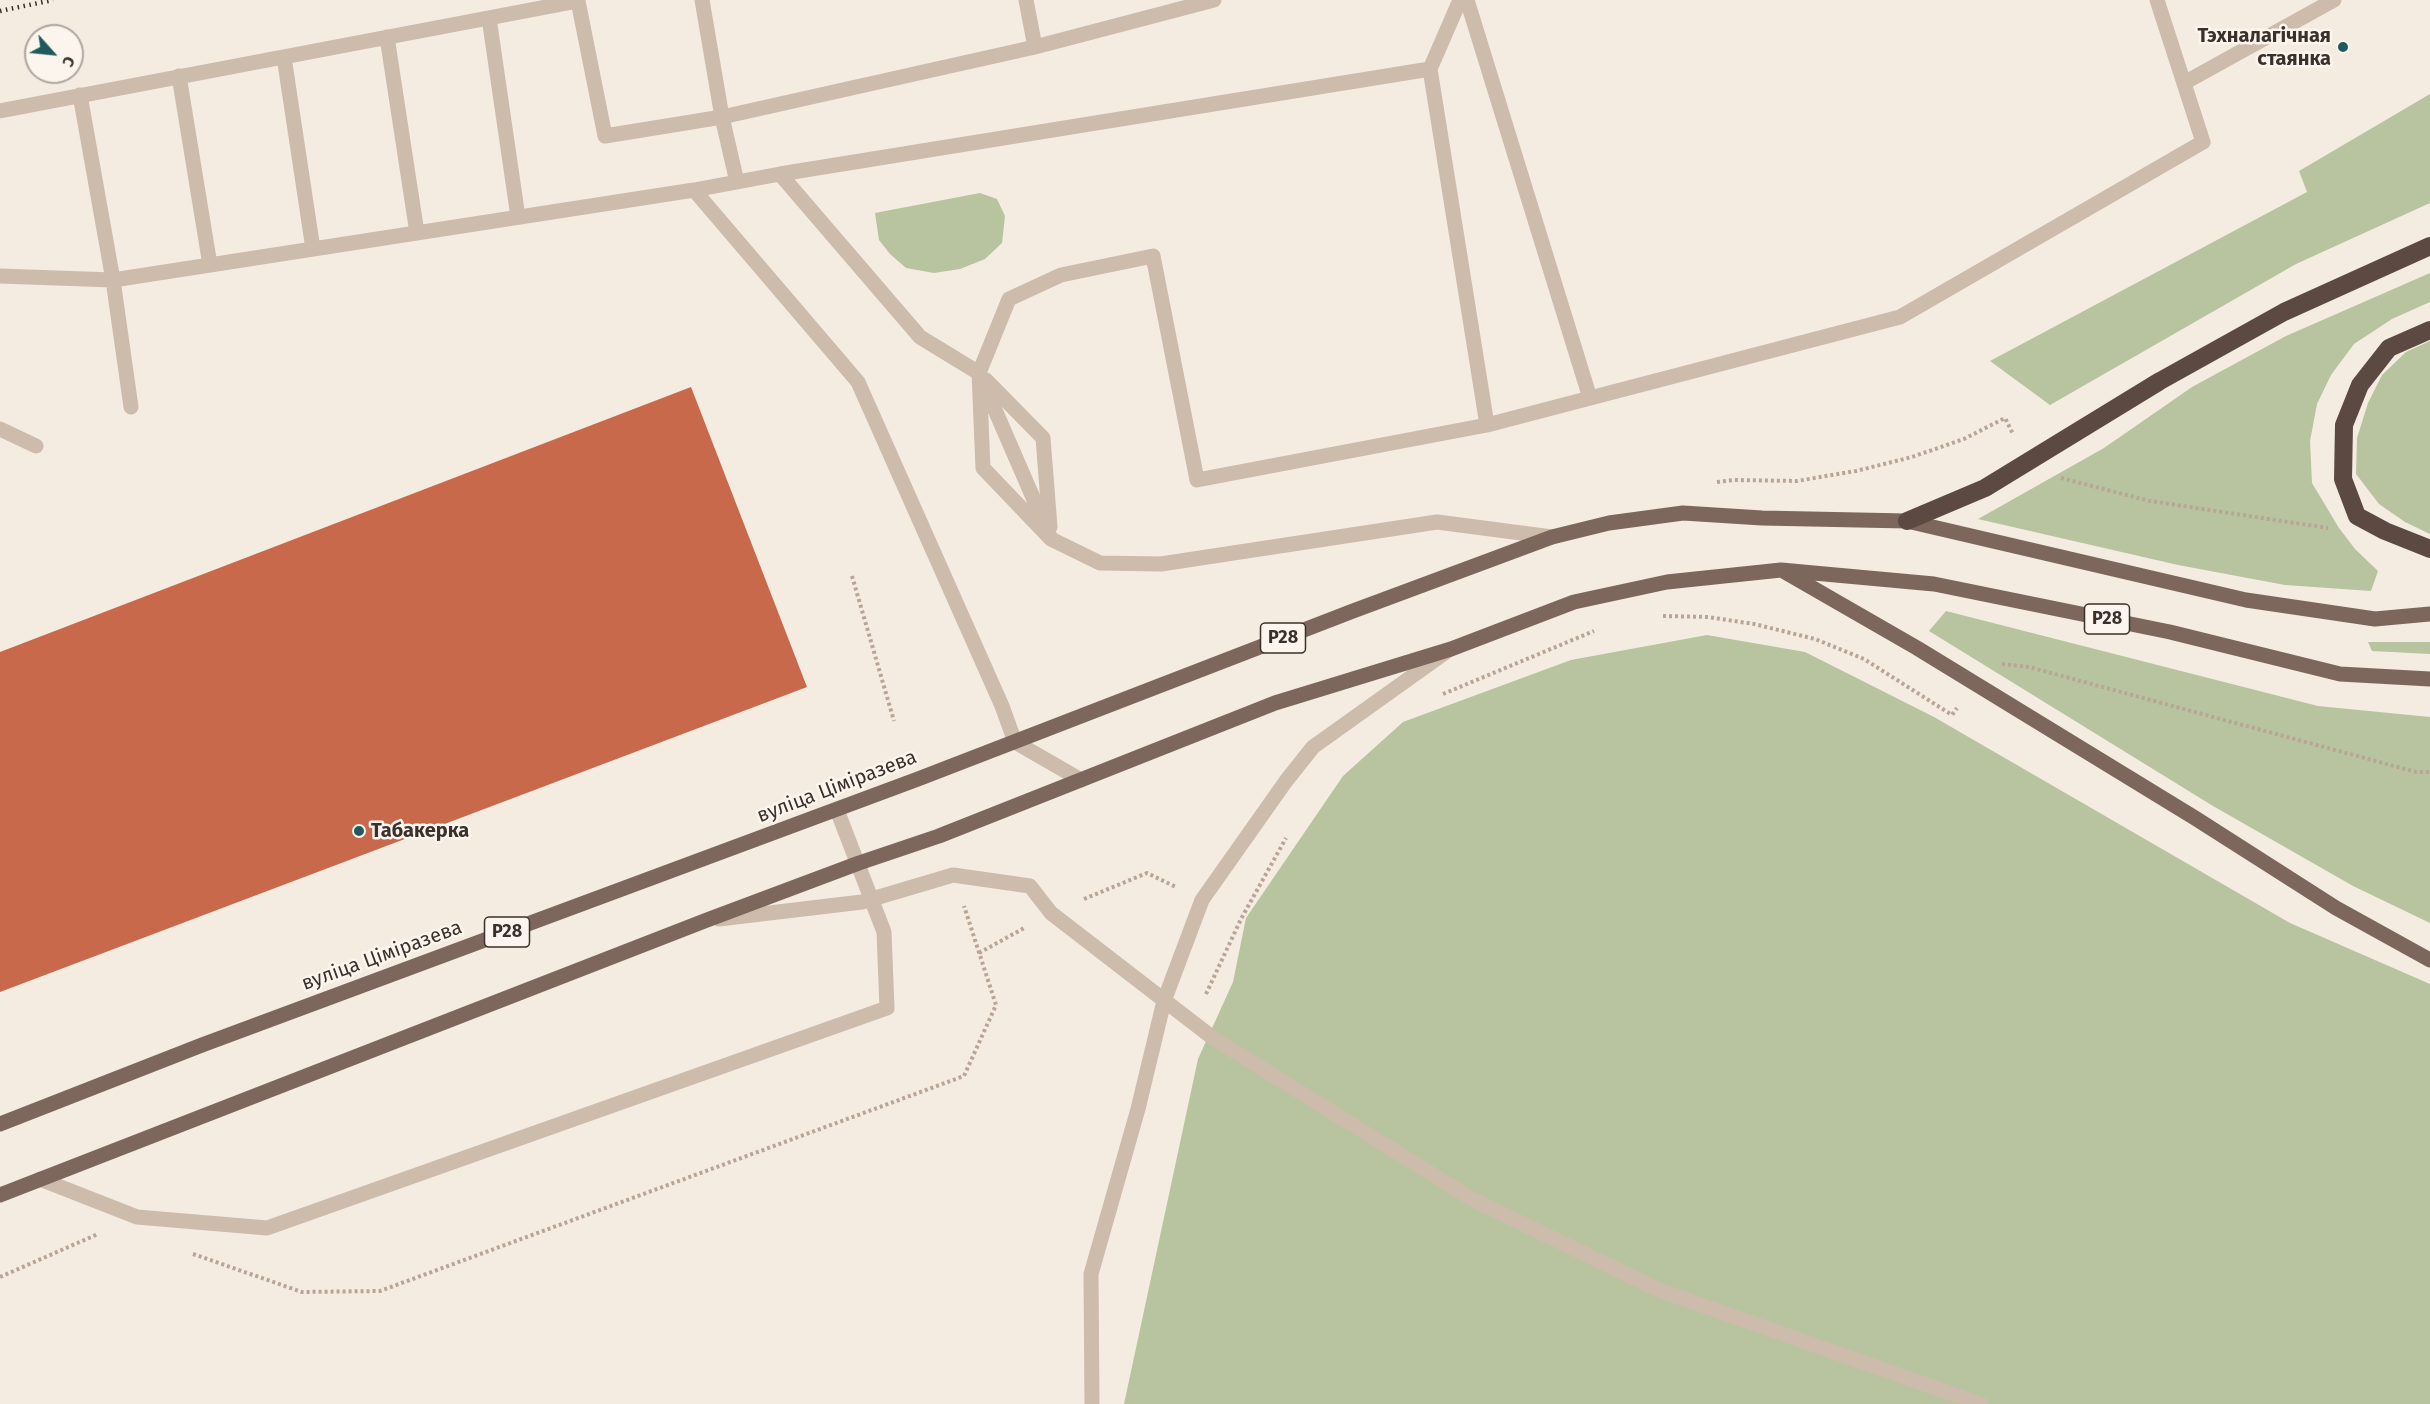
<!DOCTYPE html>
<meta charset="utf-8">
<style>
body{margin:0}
#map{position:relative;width:2430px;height:1404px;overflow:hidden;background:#f4ebe1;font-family:"Fira Sans",sans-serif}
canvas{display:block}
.north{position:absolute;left:24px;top:24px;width:60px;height:60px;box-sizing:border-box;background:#fbf5ee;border:2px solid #aea6a0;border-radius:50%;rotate:117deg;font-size:16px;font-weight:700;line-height:24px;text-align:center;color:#3b302b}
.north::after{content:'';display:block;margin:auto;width:21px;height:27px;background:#1f5a5e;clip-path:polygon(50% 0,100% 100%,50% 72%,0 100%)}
</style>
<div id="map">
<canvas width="2430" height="1404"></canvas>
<div class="north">С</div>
</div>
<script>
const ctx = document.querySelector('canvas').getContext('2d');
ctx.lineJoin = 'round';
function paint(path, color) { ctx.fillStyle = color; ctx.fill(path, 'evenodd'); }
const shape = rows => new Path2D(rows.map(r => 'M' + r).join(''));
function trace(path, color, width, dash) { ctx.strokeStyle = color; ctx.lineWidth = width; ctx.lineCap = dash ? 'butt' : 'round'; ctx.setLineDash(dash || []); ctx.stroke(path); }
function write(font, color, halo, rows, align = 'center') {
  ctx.font = font + ' "Fira Sans",sans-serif'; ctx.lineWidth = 5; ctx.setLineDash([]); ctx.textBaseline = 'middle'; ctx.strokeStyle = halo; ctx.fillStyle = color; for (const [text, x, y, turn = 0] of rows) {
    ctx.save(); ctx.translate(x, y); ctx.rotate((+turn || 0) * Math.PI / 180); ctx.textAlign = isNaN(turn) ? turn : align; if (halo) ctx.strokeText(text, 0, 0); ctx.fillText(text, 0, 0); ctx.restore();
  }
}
paint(shape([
 [2430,94,2430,203,2296,264,2050,405,1990,361,2307,192,2299,171],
 [980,193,997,199,1005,216,1002,243,985,259,960,269,934,273,906,268,890,254,879,240,875,213],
 [2430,273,2430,302,2392,319,2354,344,2331,375,2317,404,2310,441,2312,483,2339,528,2355,549,2378,571,2371,591,2285,585,2178,565,1978,519,2104,448,2192,387,2286,336],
 [2430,341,2430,534,2405,522,2379,504,2356,474,2357,438,2368,403,2382,375,2406,352],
 [1946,611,2318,706,2430,717,2430,923,2353,886,2213,806,1929,631],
 [1707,635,1805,652,1934,717,2290,923,2430,984,2430,1404,1124,1404,1198,1059,1233,982,1246,918,1343,776,1403,722,1571,660],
 [2368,642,2430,642,2430,654,2372,651]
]), '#b8c4a0');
paint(shape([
 [691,387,807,687,0,992,0,652]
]), '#c8694b');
trace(shape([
 [2061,478,2150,501,2328,528],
 [1717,482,1734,480,1797,481,1856,471,1912,457,1964,439,2005,418,2013,434],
 [852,576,894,721],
 [1663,616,1708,617,1754,624,1815,639,1864,659,1952,715,1957,708],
 [2002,664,2029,667,2416,772,2430,772],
 [1443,694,1594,631],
 [1084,899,1147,873,1176,887],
 [979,953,1026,927],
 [1206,994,1241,919,1286,838],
 [193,1254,302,1292,380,1291,964,1076,996,1005,964,906],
 [0,1277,98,1234]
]), '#b9a596', 4, [3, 3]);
trace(shape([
 [702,0,722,117,1035,47],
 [1026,0,1035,47,1214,0],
 [1467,0,1590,398],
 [489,18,518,217],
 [387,37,417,233],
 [284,57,313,249],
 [1430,69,1460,0],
 [179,76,210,265],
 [2184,83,2334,0],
 [80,95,113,280,131,407],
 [0,111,578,1,605,136,722,117,737,182],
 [780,174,920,337,979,373,1051,539,1100,563,1161,564,1437,522,1552,537],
 [694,190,858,382,1002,706,1015,742,1081,780],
 [0,276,113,280,694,190,780,174,1430,69,1487,425,1197,480,1153,256,1061,275,1009,299,979,373,983,468,1051,539],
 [986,380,1043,438,1050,527],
 [1487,425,1900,317,2203,142,2157,0],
 [0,429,36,446],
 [719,919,862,902,953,875,1030,886,1051,913,1213,1038,1472,1199,1659,1290,1981,1404],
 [40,1179,137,1217,267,1228,887,1008,884,932,837,810],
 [1092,1404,1091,1274,1138,1109,1164,1001,1202,900,1286,781,1313,747,1446,652]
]), '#cdbbac', 15);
trace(shape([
 [1785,572,1917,648,2195,818,2336,908,2430,960],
 [0,1124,202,1045,918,779,1353,611,1552,537,1609,523,1683,513,1762,518,1907,521,2246,600,2375,619,2430,614],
 [0,1195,707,920,859,863,939,836,1275,703,1451,649,1574,602,1667,582,1781,570,1934,584,2170,632,2340,674,2430,679]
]), '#7d675c', 15);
trace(shape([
 [2430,330,2389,348,2360,385,2344,425,2343,479,2357,516,2385,531,2430,549],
 [1907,521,1985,488,2160,381,2284,312,2430,246]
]), '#5c4a42', 18);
trace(shape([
 [0,11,53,0]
]), '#3b302b', 4.5, [1.5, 4.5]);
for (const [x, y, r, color] of [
 [2343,47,6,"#1f5a5e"],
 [359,831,6,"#1f5a5e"]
]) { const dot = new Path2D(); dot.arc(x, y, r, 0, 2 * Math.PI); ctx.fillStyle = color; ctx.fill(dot); trace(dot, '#fbf5ee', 2); }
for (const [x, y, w] of [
 [2107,619,45],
 [1283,638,45],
 [507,932,45]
]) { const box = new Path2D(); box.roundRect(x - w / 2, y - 15, w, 30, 4.5); ctx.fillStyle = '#fbf5ee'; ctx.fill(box); trace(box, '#3b302b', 1.5); }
write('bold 18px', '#3b302b', null, [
 ["Р28",2107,619],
 ["Р28",1283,638],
 ["Р28",507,932]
]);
write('bold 20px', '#3b302b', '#fbf5ee', [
 ["Тэхналагічная",2331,36],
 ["стаянка",2331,59],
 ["Табакерка",371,831,"left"]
], 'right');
write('20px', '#3b302b', '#fbf5ee', [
 ["вуліца Ціміразева",837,787,-21],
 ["вуліца Ціміразева",382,956,-20]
]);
</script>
